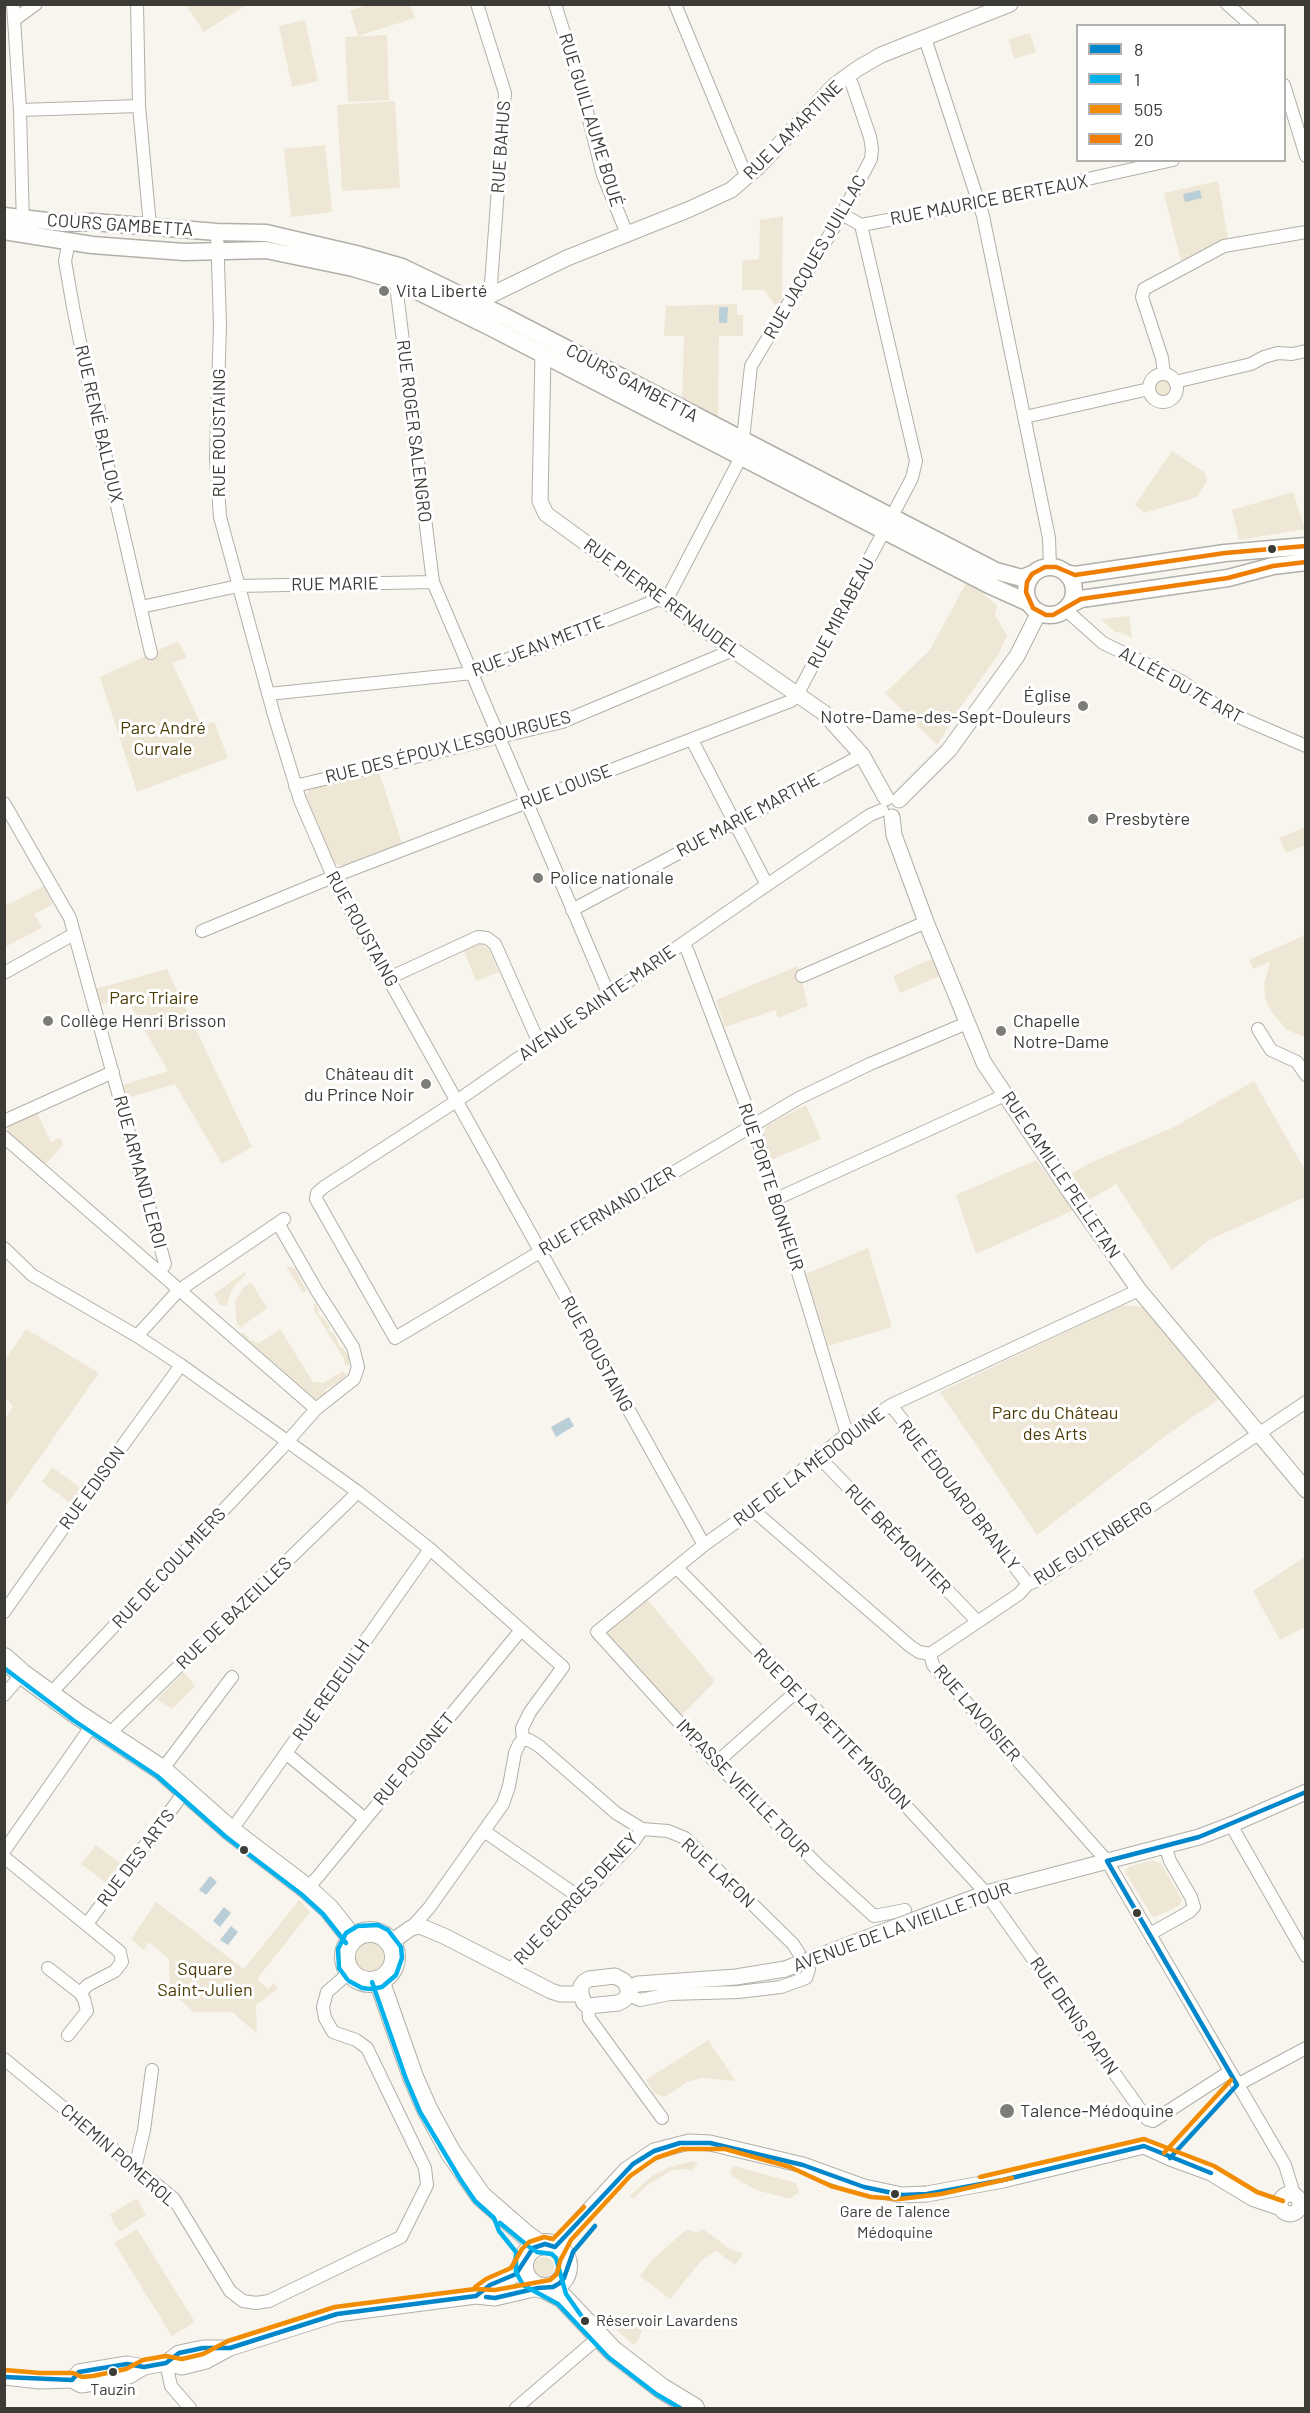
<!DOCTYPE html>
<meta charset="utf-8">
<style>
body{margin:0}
#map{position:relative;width:1310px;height:2413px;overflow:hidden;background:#f8f5ee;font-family:Barlow,sans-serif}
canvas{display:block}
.frame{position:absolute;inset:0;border:6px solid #3d3b36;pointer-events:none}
.legend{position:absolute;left:1076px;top:24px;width:210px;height:138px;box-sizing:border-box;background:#fff;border:2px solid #b1b1af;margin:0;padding:8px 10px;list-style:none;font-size:18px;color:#3d3b36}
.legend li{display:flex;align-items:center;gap:12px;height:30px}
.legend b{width:30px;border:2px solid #b1b1af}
</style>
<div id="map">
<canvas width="1310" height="2413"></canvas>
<div class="frame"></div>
<ul class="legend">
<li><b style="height:8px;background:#0086cb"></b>8</li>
<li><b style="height:8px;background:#00b1eb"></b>1</li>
<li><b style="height:8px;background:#f28c00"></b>505</li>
<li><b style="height:8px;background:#ee7d00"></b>20</li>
</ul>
</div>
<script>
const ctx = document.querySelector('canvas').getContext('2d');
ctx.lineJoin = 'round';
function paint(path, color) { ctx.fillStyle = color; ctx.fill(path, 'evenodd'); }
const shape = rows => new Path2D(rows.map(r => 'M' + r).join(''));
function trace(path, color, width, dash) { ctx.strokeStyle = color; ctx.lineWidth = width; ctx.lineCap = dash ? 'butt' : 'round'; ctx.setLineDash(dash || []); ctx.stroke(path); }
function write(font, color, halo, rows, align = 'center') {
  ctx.font = font + ' Barlow,sans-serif'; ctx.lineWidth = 6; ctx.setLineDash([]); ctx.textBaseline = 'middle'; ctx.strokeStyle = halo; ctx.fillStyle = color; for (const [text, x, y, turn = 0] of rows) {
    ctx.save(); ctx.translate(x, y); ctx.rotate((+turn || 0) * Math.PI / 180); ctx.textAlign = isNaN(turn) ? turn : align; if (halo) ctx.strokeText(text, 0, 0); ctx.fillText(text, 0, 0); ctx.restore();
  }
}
paint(shape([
 [186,5,246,5,204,32],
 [369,5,410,5,415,18,358,36,350,10],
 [305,20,318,81,292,87,279,26],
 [1030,33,1036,52,1014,59,1009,39],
 [387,35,389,100,348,102,345,37],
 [395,101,400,188,342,191,337,105],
 [325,145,332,212,291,217,284,149],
 [1218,181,1228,238,1181,261,1164,193],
 [783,216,782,305,778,309,764,290,742,290,742,261,759,259,760,220],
 [737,304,737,315,743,315,743,336,719,336,718,421,682,403,684,336,664,336,666,306],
 '1154 388a9 9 0 1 1 18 0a9 9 0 1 1-18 0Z',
 [1172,451,1205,473,1207,481,1197,497,1144,513,1135,505],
 [1293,492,1305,529,1239,540,1232,510],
 [967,581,997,605,995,615,1007,636,998,655,960,708,937,745,885,693,930,650],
 [1129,616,1132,638,1120,632,1115,632,1100,619],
 [178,641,187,658,172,663,202,726,214,722,228,758,137,792,100,677],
 [379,772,402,843,342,866,334,863,306,795,310,788],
 [1305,827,1305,845,1286,853,1279,838],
 [44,886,53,904,34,914,42,928,5,947,5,906],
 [1305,935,1305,1037,1287,1030,1270,1010,1265,998,1264,984,1270,962,1253,969,1249,960],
 [480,944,489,949,499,972,476,981,464,951],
 [933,958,940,976,900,993,893,976],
 [798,966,808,1006,778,1018,775,1010,725,1027,716,1000],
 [167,969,252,1147,222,1164,175,1084,127,1098,123,1085,168,1071,125,996,99,1005,95,989],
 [1254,1081,1305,1170,1305,1197,1209,1240,1172,1270,1116,1184,1089,1200,1069,1175,1090,1163,1174,1127],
 [806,1105,821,1139,771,1160,764,1133,766,1126],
 [37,1113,51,1142,60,1138,63,1145,45,1165,7,1131,8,1126],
 [1036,1160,1074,1210,976,1254,956,1195],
 [868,1248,892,1327,828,1346,806,1274],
 [286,1266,295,1268,306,1290,305,1292,303,1293],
 [245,1272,246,1274,232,1289,227,1305,220,1305,214,1294],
 [251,1282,267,1308,241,1327,237,1324,235,1302,243,1288],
 [315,1303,319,1310,318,1314,326,1321,330,1327,329,1330,335,1335,340,1347,342,1347,349,1357,349,1366,345,1365,344,1359,313,1309,315,1307,313,1304],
 [1123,1305,1143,1307,1219,1399,1168,1434,1037,1535,940,1392],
 [26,1329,99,1373,5,1507,5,1419,13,1406,5,1397,5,1360],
 [280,1329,313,1382,323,1383,343,1371,346,1375,341,1381,325,1390,327,1394,315,1399,241,1334,244,1332,250,1340,259,1343],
 [52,1467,83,1490,72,1504,42,1482],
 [1305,1557,1305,1627,1280,1640,1253,1591],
 [647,1599,715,1681,682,1715,604,1633],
 [184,1672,195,1686,172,1709,157,1699],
 [96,1845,122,1865,107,1884,81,1864],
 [1153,1860,1161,1863,1182,1900,1180,1905,1155,1917,1152,1916,1125,1872,1128,1867],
 [299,1900,310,1912,257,1979,268,1989,274,1983,278,1989,256,2005,257,2034,232,2012,194,2012,170,1992,169,1959,149,1942,144,1950,131,1939,156,1902,244,1969],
 '356 1957a14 14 0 1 1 28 0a14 14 0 1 1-28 0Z',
 [708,2040,736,2081,701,2078,687,2082,665,2097,655,2094,646,2080],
 [693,2161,698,2163,691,2171,687,2169,673,2170,647,2185,633,2199,630,2196,653,2175,670,2167],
 [734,2166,796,2183,799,2192,790,2199,756,2190,732,2176,730,2171],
 [135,2199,138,2200,146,2215,121,2231,118,2230,110,2215],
 [137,2229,195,2322,172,2336,114,2243],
 [687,2229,697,2233,703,2229,730,2249,743,2254,735,2265,716,2251,701,2261,670,2299,640,2276,653,2259],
 '534 2267a10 10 0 1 1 20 0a10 10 0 1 1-20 0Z',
 [627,2317,642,2329,638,2341,633,2345,616,2329,619,2321]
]), '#efe7d5');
paint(shape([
 [1200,190,1202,198,1185,202,1183,194],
 [719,307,728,307,727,323,719,323],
 [569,1417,574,1426,556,1437,551,1427],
 [210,1876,217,1882,206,1895,199,1890],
 [224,1907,231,1913,220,1927,213,1921],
 [231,1926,238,1932,228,1945,220,1940]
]), '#baced8');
const minor = shape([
 [13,4,20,110,23,225],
 [137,4,139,106,150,226],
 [477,4,505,93,491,284,495,293],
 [555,4,580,84,603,175,627,234],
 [675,4,747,178],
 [1227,4,1252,26],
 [14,20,36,4],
 [925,38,983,216,1049,538,1050,567],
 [1284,85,1306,156],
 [20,110,139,106],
 [842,214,861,225,980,203,1173,160],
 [861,225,916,461,912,478,891,518],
 [217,232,220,325,216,458,220,517,274,715,300,800,338,888,704,1545],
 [69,241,65,261,73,307,91,397,99,409,100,432,151,653],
 [397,281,397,293,433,582,609,995],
 [1164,374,1162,358,1142,297,1144,289,1224,246,1306,232],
 '1149 388a14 14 0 1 1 28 0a14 14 0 1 1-28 0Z',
 [1175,382,1251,364,1264,357,1278,353,1292,354,1306,351],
 [1025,417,1149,389],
 [666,601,741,457,751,366,842,214,871,159,872,149,870,137,852,84,847,76],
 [141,607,238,586,433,582],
 [1065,609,1103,643,1181,681,1225,711,1306,746],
 [268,694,473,673,662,598],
 [692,740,767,885],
 [295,786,562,722,733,650],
 [4,803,70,918,165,1264,160,1272],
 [882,810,870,815,758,891,464,1096,324,1187,317,1193,316,1199,395,1338,799,1098,870,1064,967,1023],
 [572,910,862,755],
 [202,931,340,874,791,701,797,695,884,531],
 [683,943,688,952,753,1124,847,1434],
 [4,973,74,934],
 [802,976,926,922],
 [389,978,478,937,487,938,495,944,539,1043],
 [1258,1029,1271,1050,1297,1062,1306,1075],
 [4,1121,113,1072],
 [4,1137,316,1409],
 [776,1199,1005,1095],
 [4,1248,32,1275,137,1336,181,1365,358,1492,430,1549,563,1667,530,1712,522,1728,523,1740,519,1744,515,1753,509,1786,503,1804,429,1908,411,1928],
 [137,1336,178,1291,284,1219],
 [891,1405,1028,1584],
 [819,1457,977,1621],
 [753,1510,910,1646,919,1652,930,1654],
 [677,1568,841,1735,986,1893,1147,2119,1153,2121,1229,2072],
 [4,1612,81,1503,181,1365],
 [930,1654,933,1665,1107,1861,1285,2165,1294,2194],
 [930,1654,1019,1594,1028,1584,1042,1579,1306,1402],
 [50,1694,280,1450,316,1409,354,1379,358,1367,353,1347,317,1291,278,1223],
 [4,1695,22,1674],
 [109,1734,358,1492],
 [523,1740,529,1740,539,1746,616,1813,642,1829,668,1831,685,1838,793,1944,809,1969,806,1978,781,1987,738,1992,670,1994,640,2000,628,1995],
 [287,1754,365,1819],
 [716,1763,797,1691],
 [162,1770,232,1677],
 [1231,1825,1306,1956],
 [231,1831,430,1549],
 [484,1831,579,1897],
 [4,1851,93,1724],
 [4,1857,120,1952,122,1962,115,1971,88,1985,80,1993],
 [306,1888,316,1879,521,1630],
 [905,1910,874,1916,820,1867,716,1763,597,1632,704,1545,753,1510,847,1434,891,1405,1139,1290],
 [87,1924,185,1791],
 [1150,1934,1189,1912,1194,1907,1191,1897,1170,1861,1165,1845],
 [48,1968,80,1993,84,1999,87,2011,68,2035],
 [511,1969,634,1841,642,1829],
 [588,2006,589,2018,662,2118],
 [4,2059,174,2199,230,2291,243,2301,256,2303,269,2301,401,2237,427,2185,425,2168,367,2048,356,2040,333,2032,325,2018,323,2007,327,1992,350,1972],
 [1237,2085,1306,2048],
 [135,2168,144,2130,152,2070],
 [166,2363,171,2386,190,2408],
 [516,2408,599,2337]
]);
const tertiary = shape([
 [483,305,487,297,567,258,690,209,731,190,759,166,835,85,857,69,881,55,1010,4],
 [543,354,540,501,546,514,733,650,824,713,862,755,886,798],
 [899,800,949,750,1017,656,1039,612],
 [892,817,894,835,926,922,984,1063,1068,1189,1139,1290,1306,1490],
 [930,1914,986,1893,1199,1837,1233,1824,1306,1792],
 [390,1943,411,1928,420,1926,444,1936,551,1991,560,1994,581,1994],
 [615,1976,624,1981,628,1988,628,1995,624,2000,618,2003,588,2006,584,2003,581,1994,581,1986,584,1982,589,1979,615,1976],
 [628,1988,638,1984,736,1977,785,1969],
 '1280 2204a10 10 0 1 1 20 0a10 10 0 1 1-20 0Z',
 [555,2247,626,2170,654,2151,689,2142,710,2143,803,2165,864,2187,902,2195,927,2194,1003,2180,1144,2146,1170,2158,1211,2173,1254,2199,1281,2208],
 [476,2296,490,2285,510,2278,523,2265],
 [166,2363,179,2353,203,2348,227,2348],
 [4,2377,40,2381,72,2380,81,2385,94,2383,129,2376,144,2367,166,2363,182,2367,206,2361,230,2348,337,2314,476,2296,495,2298,538,2288],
 [72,2380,79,2372,127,2364,144,2367]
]);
const secondary = shape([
 [4,216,64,223,93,222,217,232,266,233,356,254,402,267,502,315,996,571,1022,578,1032,574],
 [4,231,92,245,184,252,266,250,353,268,397,281,494,329,989,585,1029,603],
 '1026 591a24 24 0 1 1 48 0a24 24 0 1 1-48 0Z',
 [1066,573,1075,575,1225,553,1306,546],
 [1069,605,1081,599,1228,578,1273,566,1306,562]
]);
const primary = shape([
 [4,1658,22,1674,77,1714,162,1770,231,1831,306,1888,329,1909,352,1938],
 '345 1957a25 25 0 1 1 50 0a25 25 0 1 1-50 0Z',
 [379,1980,413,2077,427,2109,451,2153,481,2196,527,2236,540,2245],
 '523 2266a22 22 0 1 1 44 0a22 22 0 1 1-44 0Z',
 [546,2289,563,2298,613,2351,661,2388,694,2408]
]);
trace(minor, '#b1afaa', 14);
trace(tertiary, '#b1afaa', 17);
trace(secondary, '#b1afaa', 19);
trace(primary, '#b1afaa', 22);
trace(minor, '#fefefc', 12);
trace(tertiary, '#fefefc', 15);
trace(secondary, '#fefefc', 16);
trace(primary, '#fefefc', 20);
const tertiaryBridge = shape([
 [785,1969,930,1914]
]);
trace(tertiaryBridge, '#b1afaa', 17, []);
trace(tertiaryBridge, '#fefefc', 15);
trace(shape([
 [1107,1861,1237,2085],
 [1107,1861,1199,1837,1306,1792],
 [1170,2158,1237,2085],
 [486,2297,495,2298,538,2288,553,2287,560,2283,564,2278,573,2252,595,2226],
 [4,2377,72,2380,79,2372,127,2364,144,2367,166,2363,179,2353,203,2348,230,2348,337,2314,476,2296,490,2285,516,2274,533,2248,545,2244,555,2247,633,2164,654,2151,680,2143,710,2143,803,2165,864,2187,902,2195,927,2194,1003,2180,1144,2146,1211,2173]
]), '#0086cb', 4.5);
trace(shape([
 [4,1668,73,1720,157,1776,226,1837,301,1894,323,1914,346,1943],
 [347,1979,339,1968,338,1949,346,1933,356,1927],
 [349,1981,362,1988,371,1989,382,1987,396,1975,402,1958,401,1947,388,1930,378,1925,358,1926],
 [372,1982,406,2079,420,2112,460,2179,475,2201,494,2218,499,2231,516,2252,516,2272,523,2285,558,2304,608,2357,656,2394,680,2408],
 [500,2223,528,2246,537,2252,552,2254,556,2258,566,2294,585,2321]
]), '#00b1eb', 4.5);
trace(shape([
 [1164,2153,1231,2080],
 [980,2177,1144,2139,1214,2166,1257,2192,1283,2201],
 [475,2287,486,2279,511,2268,522,2249,529,2242,544,2237,553,2239,584,2207],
 [5,2370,40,2373,73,2373,82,2377,93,2376,126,2369,143,2360,166,2356,182,2359,203,2354,228,2341,335,2307,475,2289,495,2290,550,2280,557,2274,560,2261,571,2240,630,2176,656,2158,682,2149,725,2149,790,2167,831,2186,871,2197,900,2199,941,2194,1012,2178]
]), '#f28c00', 4.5);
trace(shape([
 [1306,546,1225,553,1075,575,1056,567,1045,567,1032,574,1027,582,1026,592,1033,608,1046,615,1053,615,1081,599,1228,578,1273,566,1306,562]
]), '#ee7d00', 4.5);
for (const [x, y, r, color] of [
 [384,291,6,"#7e7c76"],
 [1272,549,5,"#3d3b36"],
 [1083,706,6,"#7e7c76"],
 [1093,819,6,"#7e7c76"],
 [538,878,6,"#7e7c76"],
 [48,1021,6,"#7e7c76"],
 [1001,1031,6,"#7e7c76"],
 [426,1084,6,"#7e7c76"],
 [244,1850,5,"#3d3b36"],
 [1137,1913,5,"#3d3b36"],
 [1007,2111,8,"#7e7c76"],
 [895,2194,5,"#3d3b36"],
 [585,2321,5,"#3d3b36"],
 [113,2372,5,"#3d3b36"]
]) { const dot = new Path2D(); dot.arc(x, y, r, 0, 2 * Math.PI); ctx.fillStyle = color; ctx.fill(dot); trace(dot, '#fff', 2); }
write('16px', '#3d3b36', '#fff', [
 ["Gare de Talence",895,2212],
 ["Médoquine",895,2233],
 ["Réservoir Lavardens",596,2321,"left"],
 ["Tauzin",113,2390]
]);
write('18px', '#3d3b36', '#fff', [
 ["RUE GUILLAUME BOUÉ",591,120,73],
 ["RUE LAMARTINE",793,130,-45],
 ["RUE BAHUS",501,147,-86],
 ["RUE MAURICE BERTEAUX",989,200,-11],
 ["COURS GAMBETTA",120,225,4],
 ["RUE JACQUES JUILLAC",815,257,-60],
 ["COURS GAMBETTA",632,383,28],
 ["RUE RENÉ BALLOUX",99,424,77],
 ["RUE ROGER SALENGRO",414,431,83],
 ["RUE ROUSTAING",219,433,-90],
 ["RUE MARIE",335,584,-1],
 ["RUE PIERRE RENAUDEL",662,598,36],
 ["RUE MIRABEAU",841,613,-62],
 ["RUE JEAN METTE",538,646,-21],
 ["ALLÉE DU 7E ART",1181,685,29],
 ["RUE DES ÉPOUX LESGOURGUES",448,747,-14],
 ["RUE LOUISE",566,787,-21],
 ["RUE MARIE MARTHE",748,815,-28],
 ["RUE ROUSTAING",362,929,61],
 ["AVENUE SAINTE-MARIE",597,1003,-35],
 ["RUE ARMAND LEROI",140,1172,75],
 ["RUE CAMILLE PELLETAN",1061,1175,56],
 ["RUE PORTE BONHEUR",771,1187,72],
 ["RUE FERNAND IZER",607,1211,-31],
 ["RUE ROUSTAING",597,1354,61],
 ["RUE DE LA MÉDOQUINE",809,1467,-37],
 ["RUE EDISON",92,1488,-54],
 ["RUE ÉDOUARD BRANLY",959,1495,52],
 ["RUE BRÉMONTIER",898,1539,46],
 ["RUE GUTENBERG",1093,1543,-33],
 ["RUE DE COULMIERS",169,1568,-47],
 ["RUE DE BAZEILLES",234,1613,-44],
 ["RUE REDEUILH",331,1690,-55],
 ["RUE LAVOISIER",977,1713,49],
 ["RUE DE LA PETITE MISSION",832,1729,46],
 ["RUE POUGNET",414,1759,-50],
 ["IMPASSE VIEILLE TOUR",743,1788,46],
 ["RUE DES ARTS",136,1858,-53],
 ["RUE LAFON",718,1873,43],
 ["RUE GEORGES DENEY",576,1899,-47],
 ["AVENUE DE LA VIEILLE TOUR",902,1927,-20],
 ["RUE DENIS PAPIN",1074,2016,55],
 ["CHEMIN POMEROL",118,2155,41]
]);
write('18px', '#3d3b36', '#fff', [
 ["Vita Liberté",396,291],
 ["Église",1071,696,"right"],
 ["Notre-Dame-des-Sept-Douleurs",1071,717,"right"],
 ["Presbytère",1105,819],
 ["Police nationale",550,878],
 ["Collège Henri Brisson",60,1021],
 ["Chapelle",1013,1021],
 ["Notre-Dame",1013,1042],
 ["Château dit",414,1074,"right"],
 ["du Prince Noir",414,1095,"right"],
 ["Talence-Médoquine",1020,2111]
], 'left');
write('18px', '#4e3c07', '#fff', [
 ["Parc André",163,728],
 ["Curvale",163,749],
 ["Parc Triaire",154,998],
 ["Parc du Château",1055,1413],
 ["des Arts",1055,1434],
 ["Square",205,1969],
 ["Saint-Julien",205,1990]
]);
</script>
